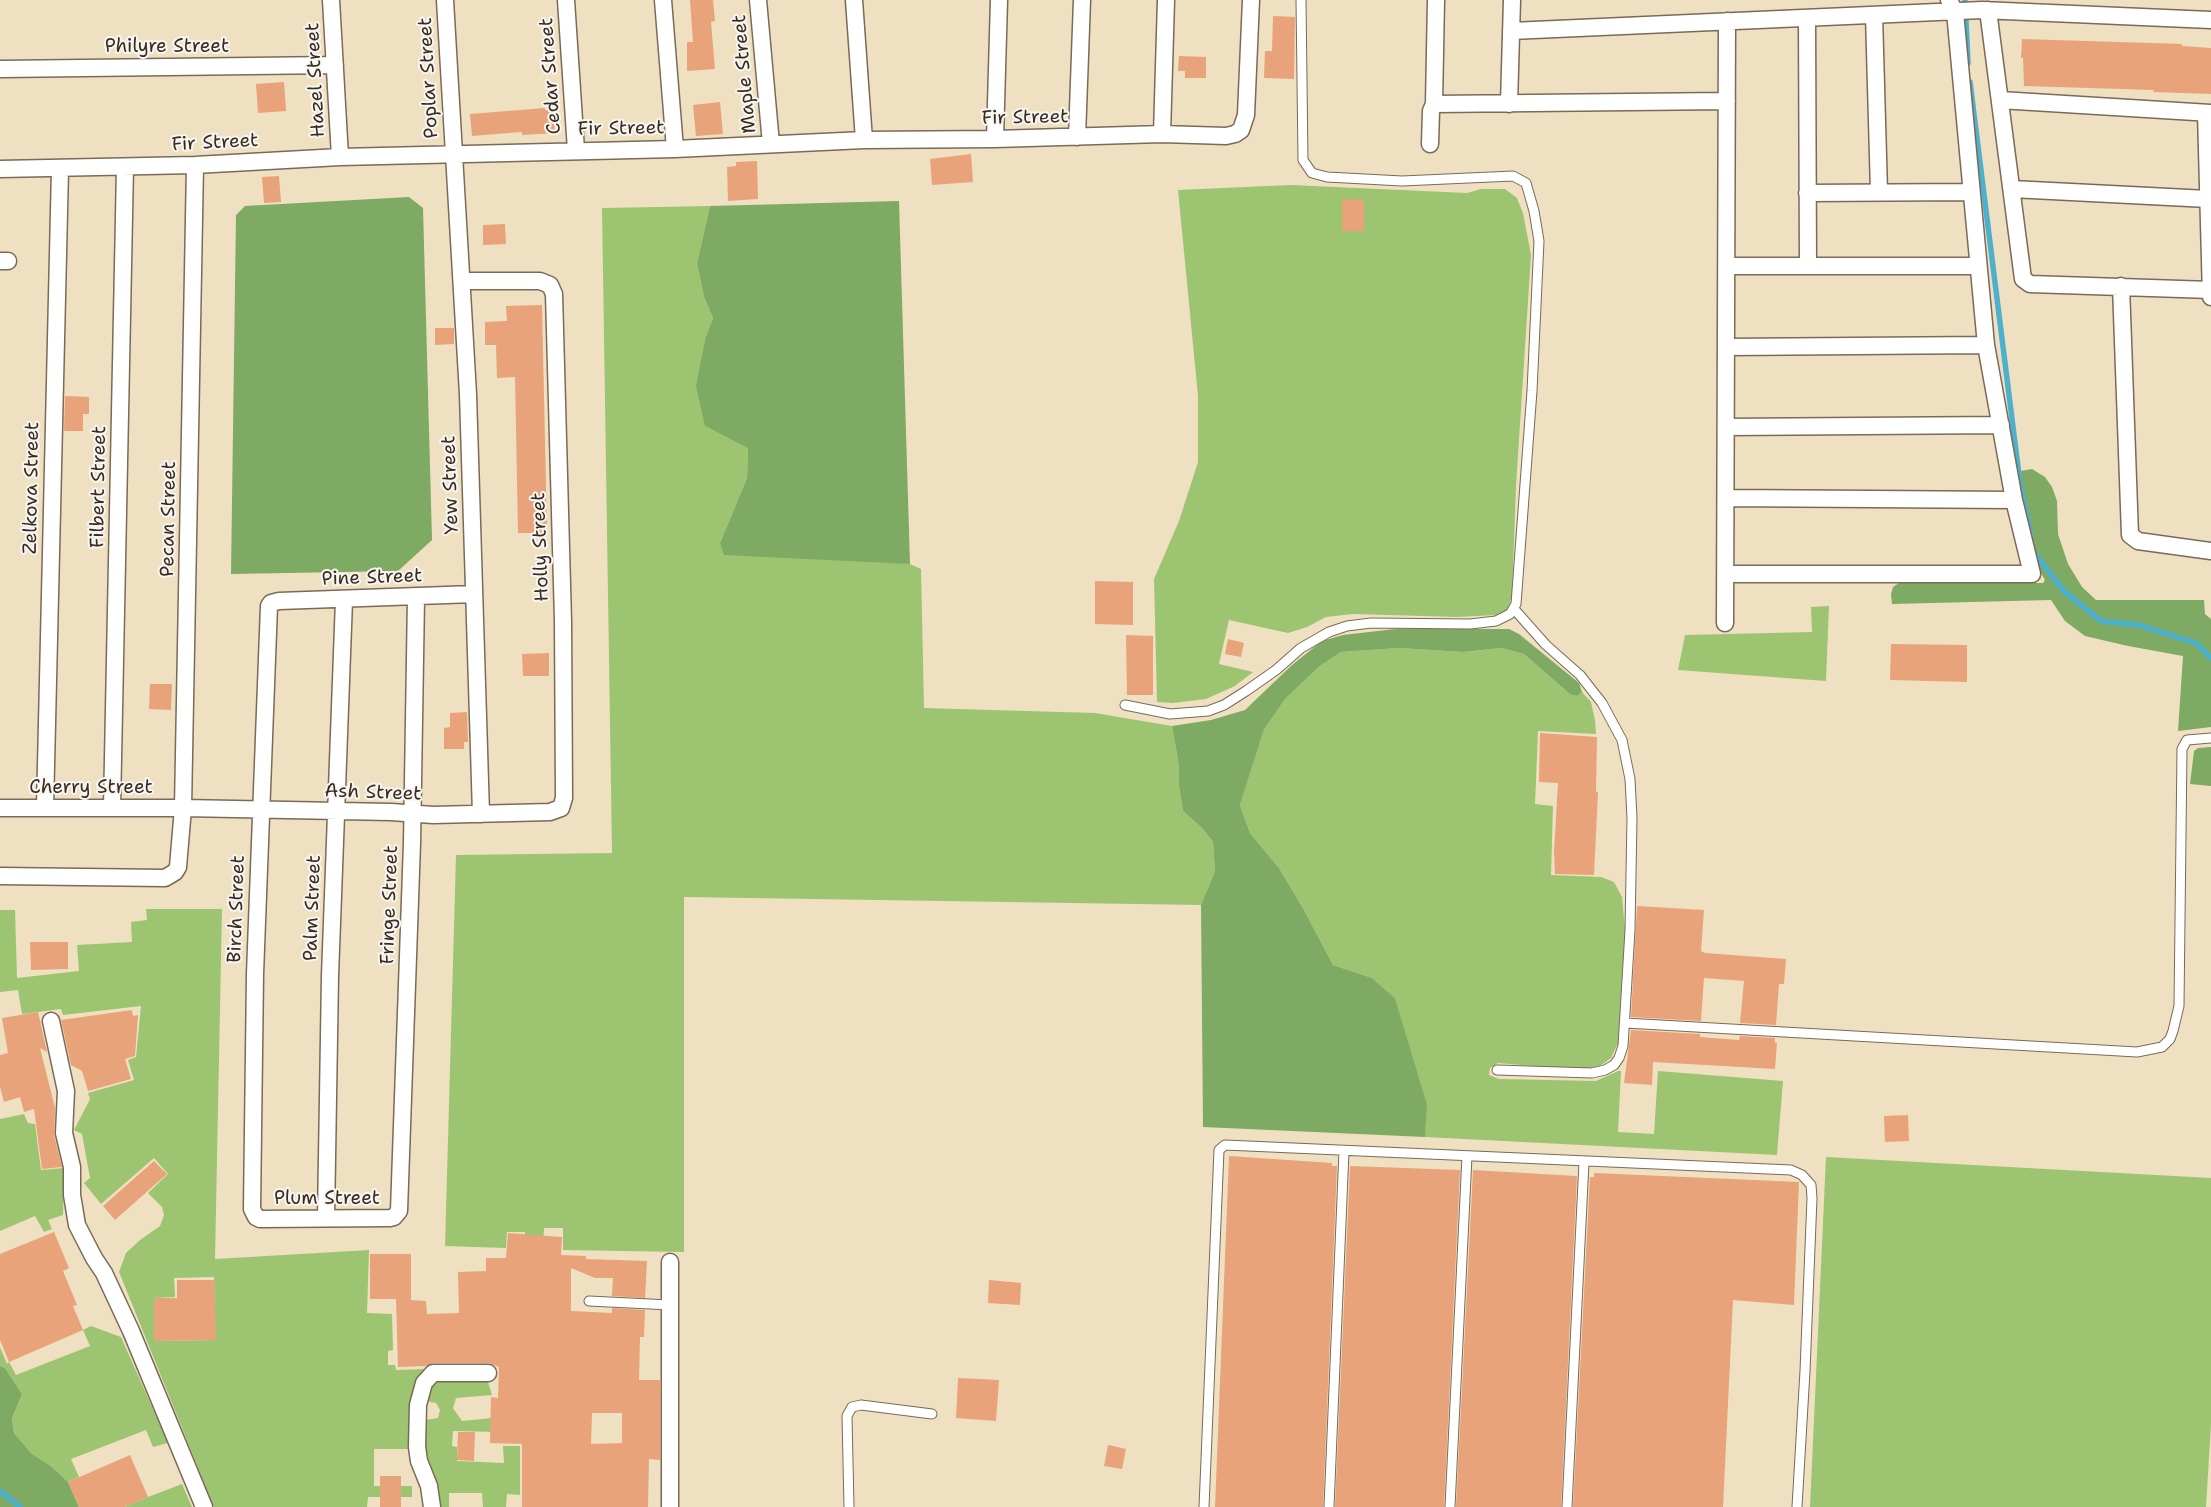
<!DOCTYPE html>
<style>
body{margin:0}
canvas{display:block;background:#eee0c1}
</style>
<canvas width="2211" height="1507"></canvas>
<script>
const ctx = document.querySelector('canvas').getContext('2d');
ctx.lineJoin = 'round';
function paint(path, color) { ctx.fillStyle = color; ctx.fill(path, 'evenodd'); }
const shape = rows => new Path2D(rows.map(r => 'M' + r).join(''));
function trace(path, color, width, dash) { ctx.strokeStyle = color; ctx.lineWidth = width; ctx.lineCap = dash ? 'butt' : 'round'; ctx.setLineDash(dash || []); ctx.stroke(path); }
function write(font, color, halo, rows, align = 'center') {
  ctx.font = font + ' "Shantell Sans",sans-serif'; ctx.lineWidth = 4; ctx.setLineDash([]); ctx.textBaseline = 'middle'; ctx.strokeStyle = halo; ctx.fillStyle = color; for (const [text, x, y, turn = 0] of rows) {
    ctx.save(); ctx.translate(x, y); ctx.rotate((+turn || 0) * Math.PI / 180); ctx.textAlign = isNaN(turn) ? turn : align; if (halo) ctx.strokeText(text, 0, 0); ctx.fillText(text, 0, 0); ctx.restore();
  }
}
paint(shape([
 [1291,185,1467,193,1481,189,1505,189,1517,198,1523,213,1531,255,1516,486,1512,597,1507,610,1495,615,1457,617,1353,614,1326,617,1307,627,1288,633,1229,620,1219,664,1253,672,1235,686,1206,699,1173,703,1157,702,1154,579,1179,521,1198,462,1198,396,1178,190],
 [710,206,697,263,704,297,713,318,706,336,705,426,748,447,747,478,720,543,910,564,921,569,924,708,1095,713,1172,726,1179,766,1179,786,1183,811,1202,828,1213,842,1215,871,1201,905,684,897,684,1252,563,1250,563,1228,544,1228,543,1250,525,1249,525,1232,507,1232,506,1248,445,1246,456,855,612,853,602,208],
 [1829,606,1826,681,1678,670,1685,635,1812,632,1811,607],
 [1399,648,1463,652,1502,648,1524,654,1571,695,1577,696,1582,692,1591,702,1595,720,1596,734,1538,731,1535,804,1553,806,1551,875,1601,877,1614,882,1622,897,1625,929,1618,1043,1611,1058,1600,1066,1580,1070,1498,1063,1490,1068,1489,1075,1499,1079,1596,1081,1618,1071,1621,1071,1618,1132,1654,1134,1658,1071,1783,1081,1777,1155,1425,1137,1426,1105,1395,998,1372,978,1333,965,1304,910,1279,868,1250,833,1240,805,1264,728,1285,699,1320,666,1341,652],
 [146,909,222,909,215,1259,369,1250,367,1313,392,1314,393,1350,388,1351,388,1365,395,1365,396,1370,426,1369,411,1449,374,1449,374,1486,412,1486,412,1497,368,1497,367,1507,214,1507,119,1272,126,1253,140,1240,160,1226,164,1215,162,1207,148,1193,168,1174,154,1158,101,1204,84,1183,90,1178,82,1134,74,1130,90,1099,88,1093,134,1080,128,1060,136,1057,141,1006,63,1015,61,1009,22,1014,18,990,0,992,0,910,15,910,17,978,79,971,77,945,132,942,131,922,147,920],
 [214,1277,215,1340,154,1341,154,1298,175,1297,174,1278],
 [24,1114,28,1123,35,1124,41,1170,64,1168,63,1215,48,1220,52,1229,44,1232,35,1216,0,1231,0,1119],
 [1826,1157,2211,1178,2211,1424,2206,1507,1810,1507],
 [91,1326,121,1337,168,1443,153,1447,146,1430,71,1459,79,1477,68,1482,51,1466,32,1454,14,1433,12,1420,22,1394,5,1368,0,1366,0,1347,7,1364,9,1362,16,1375,90,1346,83,1330],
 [439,1379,483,1380,488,1382,492,1395,456,1398,453,1408,462,1421,502,1417,498,1432,453,1431,452,1446,457,1447,457,1461,504,1463,503,1446,520,1446,520,1495,507,1494,506,1507,483,1507,482,1493,449,1493,449,1507,438,1507,426,1465,424,1420,438,1418,440,1410,436,1403,430,1402,428,1399,431,1385],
 [182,1484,192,1507,125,1507,148,1497]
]), '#9dc571');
paint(shape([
 [409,197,423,208,432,540,398,571,231,574,236,215,245,206],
 [899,201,910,564,724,555,720,543,747,478,748,448,705,426,696,386,706,336,713,318,704,297,697,263,710,206],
 [2032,469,2045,477,2052,487,2057,501,2058,534,2068,564,2082,587,2096,600,2204,600,2205,614,2211,619,2211,727,2178,731,2183,656,2128,646,2085,636,2065,621,2051,600,1892,604,1891,594,1893,587,1899,583,2043,583,2045,580,2037,566,2015,472],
 [1395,629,1509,629,1519,634,1579,683,1582,692,1577,696,1571,695,1524,654,1502,648,1463,652,1399,648,1341,652,1320,666,1285,699,1264,729,1240,805,1250,833,1279,868,1304,910,1333,965,1372,978,1395,998,1427,1105,1425,1137,1203,1127,1201,905,1215,871,1213,842,1202,828,1183,811,1179,786,1179,766,1172,726,1211,720,1245,710,1292,665,1322,641,1343,635],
 [2211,747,2211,786,2190,784,2194,751,2198,748],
 [0,1366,5,1368,22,1394,12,1419,14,1433,32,1454,51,1466,68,1482,79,1507,0,1507]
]), '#7eaa63');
trace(shape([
 [1965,0,1968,63],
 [1970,82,2020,483,2031,536],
 [2034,550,2035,554,2064,591,2101,621,2139,625,2196,643,2211,658],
 [0,1491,20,1507]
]), '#4db0cc', 5.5);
paint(shape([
 [690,0,713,0,715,21,711,22,715,69,687,71,687,42,693,42],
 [1273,16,1295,17,1294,79,1264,78,1265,51,1272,51],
 [2022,39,2182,44,2182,46,2211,48,2211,94,2153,92,2154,90,2024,86,2023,58,2021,58],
 [1179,56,1206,57,1206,78,1185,78,1185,71,1178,71],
 [284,82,286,111,258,113,256,84],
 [720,102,723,134,696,136,693,105],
 [545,108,545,110,553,110,555,133,522,135,522,132,472,136,470,114],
 [971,154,973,182,932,185,930,159],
 [757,161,758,199,728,201,727,167,736,166,736,162],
 [279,176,281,202,264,203,262,177],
 [1342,199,1364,200,1364,231,1342,231],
 [505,224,506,244,483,245,483,225],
 [542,305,547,533,518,533,515,377,497,378,496,345,485,345,485,322,507,321,506,306],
 [435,328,454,328,454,344,435,345],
 [65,396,89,397,89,414,83,414,83,431,64,431],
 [1095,581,1133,582,1133,625,1095,624],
 [1126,635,1153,636,1153,695,1127,695],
 [1228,639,1244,643,1241,657,1225,654],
 [1891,644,1967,645,1967,682,1890,680],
 [549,653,549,676,523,676,522,654],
 [150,684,172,684,171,710,149,709],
 [467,712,468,742,464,742,464,749,444,749,444,728,450,727,450,713],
 [1540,733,1597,737,1596,792,1598,792,1594,875,1555,874,1554,852,1558,783,1539,782],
 [1637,906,1704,910,1701,951,1705,953,1786,959,1784,984,1779,984,1776,1025,1740,1023,1744,981,1704,978,1701,1021,1631,1017],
 [30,942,68,942,68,969,31,970],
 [132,1010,133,1016,138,1015,135,1056,125,1059,131,1079,88,1091,82,1071,71,1065,61,1020],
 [38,1012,47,1052,40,1048,55,1108,54,1135,62,1167,42,1169,34,1109,24,1112,20,1097,4,1102,0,1087,0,1055,8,1053,2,1018],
 [1631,1030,1700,1034,1700,1037,1739,1040,1740,1036,1775,1038,1775,1043,1777,1043,1775,1069,1653,1062,1652,1085,1624,1083],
 [1908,1115,1909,1141,1885,1142,1884,1116],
 [1229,1156,1332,1163,1332,1166,1337,1166,1323,1507,1215,1507],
 [154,1161,167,1174,115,1220,103,1206],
 [1350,1166,1460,1170,1444,1507,1335,1507],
 [1473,1170,1577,1176,1561,1507,1456,1507],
 [1594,1173,1799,1182,1794,1305,1733,1300,1723,1507,1573,1507,1590,1177,1594,1177],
 [54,1232,69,1268,63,1271,77,1305,73,1306,83,1330,9,1362,0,1340,0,1254],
 [508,1233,562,1237,561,1255,586,1256,586,1259,647,1261,645,1298,612,1296,613,1278,595,1278,571,1268,571,1311,612,1313,612,1308,645,1310,644,1337,640,1337,639,1380,660,1380,660,1460,649,1459,648,1507,522,1507,522,1444,490,1443,491,1397,498,1398,499,1367,488,1363,433,1363,426,1366,398,1367,396,1299,370,1299,370,1254,411,1254,411,1300,426,1301,427,1314,459,1313,458,1272,486,1271,486,1258,506,1258],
 [592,1413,622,1413,622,1443,591,1444],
 [177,1280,214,1280,216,1340,154,1341,154,1298,177,1298],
 [989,1280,1021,1283,1020,1305,988,1303],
 [958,1378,999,1380,996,1421,956,1418],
 [458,1432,475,1432,474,1461,457,1460],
 [1108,1445,1126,1449,1122,1469,1104,1466],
 [130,1455,148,1497,125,1507,79,1507,68,1482],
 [380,1476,401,1476,401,1507,380,1507]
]), '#e8a37a');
const lane = shape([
 [1125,705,1170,714,1208,711,1224,705,1246,691,1276,670,1301,648,1329,632,1347,626,1371,623,1470,624,1496,621,1510,614,1516,604,1532,391,1539,241,1534,211,1526,183,1513,176,1402,181,1327,177,1312,173,1303,160,1301,0],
 [1625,1023,2137,1052,2162,1047,2170,1039,2173,1031,2179,1006,2182,749,2187,740,2211,738],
 [1497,1070,1592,1073,1605,1070,1614,1065,1619,1058,1623,1046,1630,930,1632,818,1630,779,1622,740,1602,703,1580,675,1546,645,1514,609],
 [589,1301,670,1305],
 [849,1507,847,1416,852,1407,861,1405,932,1414],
 [1204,1507,1219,1150,1225,1145,1791,1170,1802,1175,1811,1185,1812,1198,1805,1371,1797,1507],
 [1329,1507,1344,1151],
 [1450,1507,1467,1156],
 [1567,1507,1584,1162]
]);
const street = shape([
 [331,0,340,157],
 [445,0,468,394,481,814],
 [566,0,576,150],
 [663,0,675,149],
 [758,0,771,144],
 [854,0,864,140],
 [1988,10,2023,279,2030,284,2211,290],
 [1874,15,1879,192],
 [1807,18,1808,266],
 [1511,31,1982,10,2211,20],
 [0,69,335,65],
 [2000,100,2211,113],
 [1434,104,1727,101],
 [1509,104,1512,0],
 [2206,113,2211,297],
 [1162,134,1166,0],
 [1077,137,1082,0],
 [995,139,999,0],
 [1430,144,1431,111,1434,104,1436,0],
 [0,169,195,165,340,157,675,149,864,140,995,139,1162,134,1226,136,1235,134,1241,130,1246,115,1251,0],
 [2012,189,2208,199],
 [1807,193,1971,192],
 [0,261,8,261],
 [1727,266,1978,266],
 [2121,286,2130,535,2138,541,2211,551],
 [1727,347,1986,345],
 [1726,427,2001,425],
 [1726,498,2014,500],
 [1726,574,2032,574,2014,500,1986,345,1955,12,1949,0],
 [416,597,412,843,399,1211,394,1217,390,1218,260,1219,256,1217,252,1209,255,974,269,606,271,603,279,601,474,594],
 [1725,623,1727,21],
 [0,808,183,808,391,812,433,815,550,812,561,808,564,798,563,621,554,294,550,285,540,281,462,281],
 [45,808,60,169],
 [112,808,125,167],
 [0,876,165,878,175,872,178,867,183,808,195,165],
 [51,1021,66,1091,64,1133,72,1167,72,1195,77,1225,94,1258,104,1273,131,1331,204,1507],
 [326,1218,330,976,344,600],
 [670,1262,670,1507],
 [432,1507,429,1486,419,1461,417,1447,418,1405,424,1383,433,1373,488,1373]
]);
trace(lane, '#7a6a57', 11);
trace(street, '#7a6a57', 19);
trace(lane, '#fff', 9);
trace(street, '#fff', 16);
write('19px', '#3b2a1e', '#f6f6f2', [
 ["Philyre Street",167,47],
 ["Maple Street",745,74,-95],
 ["Cedar Street",551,76,-94],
 ["Poplar Street",429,78,-93],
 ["Hazel Street",316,80,-93],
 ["Fir Street",1025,118,-1],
 ["Fir Street",621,129,-1],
 ["Fir Street",215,143,-3],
 ["Yew Street",451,485,-92],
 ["Filbert Street",99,487,-89],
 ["Zelkova Street",32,488,-89],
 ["Pecan Street",169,519,-89],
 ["Holly Street",541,547,-92],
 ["Pine Street",372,578,-2],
 ["Cherry Street",91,788],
 ["Ash Street",373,793,2],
 ["Fringe Street",390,905,-88],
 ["Palm Street",313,908,-88],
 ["Birch Street",237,909,-88],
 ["Plum Street",327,1199]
]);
</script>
